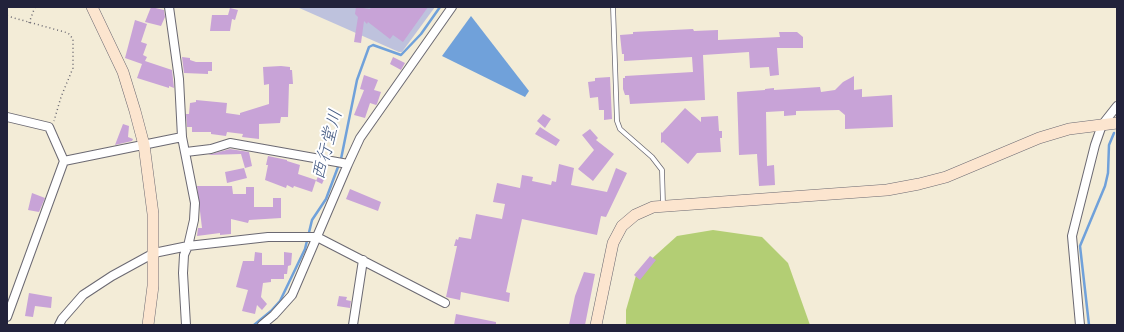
<!DOCTYPE html>
<meta charset="utf-8">
<style>
body{margin:0}
#map{position:relative;width:1124px;height:332px;overflow:hidden;background:#f3ecd7;font-family:Itim,sans-serif}
canvas{display:block}
.frame{position:absolute;inset:0;border:8px solid #22223b;pointer-events:none}
</style>
<div id="map">
<canvas width="1124" height="332"></canvas>
<div class="frame"></div>
</div>
<script>
const ctx = document.querySelector('canvas').getContext('2d');
ctx.lineJoin = 'round';
function paint(path, color) { ctx.fillStyle = color; ctx.fill(path, 'evenodd'); }
const shape = rows => new Path2D(rows.map(r => 'M' + r).join(''));
function trace(path, color, width, dash) { ctx.strokeStyle = color; ctx.lineWidth = width; ctx.lineCap = dash ? 'butt' : 'round'; ctx.setLineDash(dash || []); ctx.stroke(path); }
function write(font, color, halo, rows, align = 'center') {
  ctx.font = font + ' Itim,"Klee One",sans-serif'; ctx.lineWidth = 4; ctx.setLineDash([]); ctx.textBaseline = 'middle'; ctx.strokeStyle = halo; ctx.fillStyle = color; for (const [text, x, y, turn = 0] of rows) {
    ctx.save(); ctx.translate(x, y); ctx.rotate((+turn || 0) * Math.PI / 180); ctx.textAlign = isNaN(turn) ? turn : align; if (halo) ctx.strokeText(text, 0, 0); ctx.fillText(text, 0, 0); ctx.restore();
  }
}
paint(shape([
 [297,7,435,7,402,52,399,52]
]), '#bec2dd');
paint(shape([
 [713,230,762,237,788,263,810,325,626,325,626,310,637,272,677,236]
]), '#b3ce74');
paint(shape([
 [471,16,529,91,525,97,442,56]
]), '#70a1da');
trace(shape([
 [254,325,271,311,280,301,305,249,312,220,326,199,341,159,357,80,369,47,373,45,401,55,421,34,440,7],
 [1089,325,1080,246,1105,186,1108,173,1109,145,1114,133]
]), '#70a1da', 2.5);
paint(shape([
 [151,7,164,10,165,17,161,26,145,22],
 [356,7,370,9,371,7,428,7,403,42,393,35,390,39,368,22,367,24,364,21,361,43,354,42,358,17,355,14],
 [230,8,238,10,235,20,232,19,230,31,210,31,212,15,228,15],
 [135,20,147,24,141,42,147,44,143,55,147,57,145,61,172,70,174,88,169,86,169,88,137,78,142,64,125,58],
 [693,29,694,31,718,30,718,40,780,37,779,32,797,32,803,37,803,48,777,48,779,75,770,76,769,67,750,68,749,52,703,55,705,100,630,104,629,95,625,95,623,89,623,78,625,78,625,76,693,72,692,57,624,61,624,54,622,54,620,35,633,34,633,32],
 [182,57,190,58,190,60,196,62,212,62,212,71,208,71,208,74,184,73],
 [393,57,405,63,401,70,390,64],
 [281,66,290,67,290,70,292,70,293,84,289,84,288,117,281,117,280,123,259,124,259,139,242,137,243,134,227,132,226,136,211,134,211,132,192,132,192,127,187,127,186,114,189,114,190,103,196,102,196,100,227,103,226,113,240,115,240,113,269,104,269,84,264,85,263,67],
 [364,75,378,80,374,90,381,92,377,104,376,105,370,103,365,118,354,115,364,90,360,89],
 [854,76,854,90,862,89,862,97,892,95,893,127,845,129,845,115,839,110,796,111,796,115,784,116,784,111,766,112,767,166,774,165,775,185,759,186,757,154,739,155,737,92,765,90,765,89,774,88,774,90,820,87,821,92,835,90,843,82],
 [610,77,612,119,604,120,604,110,599,110,598,97,590,98,588,82,595,81,595,78],
 [685,108,701,122,701,117,718,116,719,131,722,131,722,138,720,138,721,152,697,153,688,164,663,142,661,143,661,132,662,133],
 [543,114,551,119,545,128,537,121],
 [123,124,129,126,128,137,133,139,132,141,115,145],
 [540,127,560,140,556,146,535,134],
 [590,129,598,138,596,140,614,154,593,181,578,169,594,150,582,135],
 [230,149,249,152,252,166,245,168,241,154,208,155],
 [268,156,287,160,287,161,300,165,298,174,316,180,312,192,294,186,293,188,287,185,286,188,265,180,268,165,266,165],
 [559,164,574,168,571,185,607,192,616,168,627,173,606,217,601,216,597,235,522,219,506,292,510,293,509,302,461,292,460,300,446,297,457,246,454,246,456,239,458,240,459,237,471,239,476,214,502,219,505,204,493,202,497,183,520,188,522,175,533,177,532,181,551,185,552,181,556,182],
 [244,168,247,178,227,183,225,172],
 [320,172,326,175,322,184,316,181],
 [197,186,232,186,233,194,246,194,246,187,254,187,254,207,273,207,273,198,281,198,281,218,249,220,248,223,231,219,231,234,220,235,220,233,197,236,198,228,202,228],
 [350,189,381,202,378,211,346,199],
 [32,193,45,198,39,212,28,210],
 [255,252,262,253,262,265,284,265,284,252,292,253,291,265,288,266,287,274,284,274,284,279,271,279,271,282,263,283,261,297,267,304,262,310,257,305,255,314,242,311,248,290,236,287,243,261,254,261],
 [650,256,656,260,640,280,634,275],
 [584,272,595,274,585,325,569,325,575,296],
 [29,293,52,297,51,308,35,306,33,317,25,316],
 [339,296,347,297,346,300,351,301,350,308,337,306],
 [456,314,496,322,496,325,454,325]
]), '#c8a3d7');
const lane = shape([
 [613,7,617,121,620,129,652,157,662,170,663,205]
]);
const street = shape([
 [169,7,179,79,182,137,195,203,194,220,188,246,184,255,183,273,186,325],
 [7,117,49,127,64,161,182,137],
 [186,152,211,149,230,143,348,164],
 [7,317,64,161],
 [59,325,62,319,83,295,112,276,154,253,188,246,268,237,317,237,445,303],
 [262,325,274,315,292,295,348,164,360,138,452,7],
 [353,325,363,260],
 [1080,325,1072,236,1095,145,1102,125,1117,106]
]);
const secondary = shape([
 [92,7,123,72,135,111,144,145,153,214,153,286,148,325],
 [596,325,613,243,622,226,635,215,653,207,887,190,919,184,946,177,1039,138,1069,129,1117,123]
]);
trace(lane, '#6b6972', 5.5);
trace(street, '#6b6972', 10);
trace(secondary, '#6b6972', 12);
trace(shape([
 [7,16,68,33,73,39,73,68,61,97,54,121],
 [29,23,35,7]
]), '#6b6972', 1.5, [1, 3]);
trace(lane, '#fff', 4);
trace(street, '#fff', 8);
trace(secondary, '#fce5cf', 11);
write('italic 18px', '#455b83', '#fff', [
 ["西行堂川",328,145,-75]
]);
</script>
